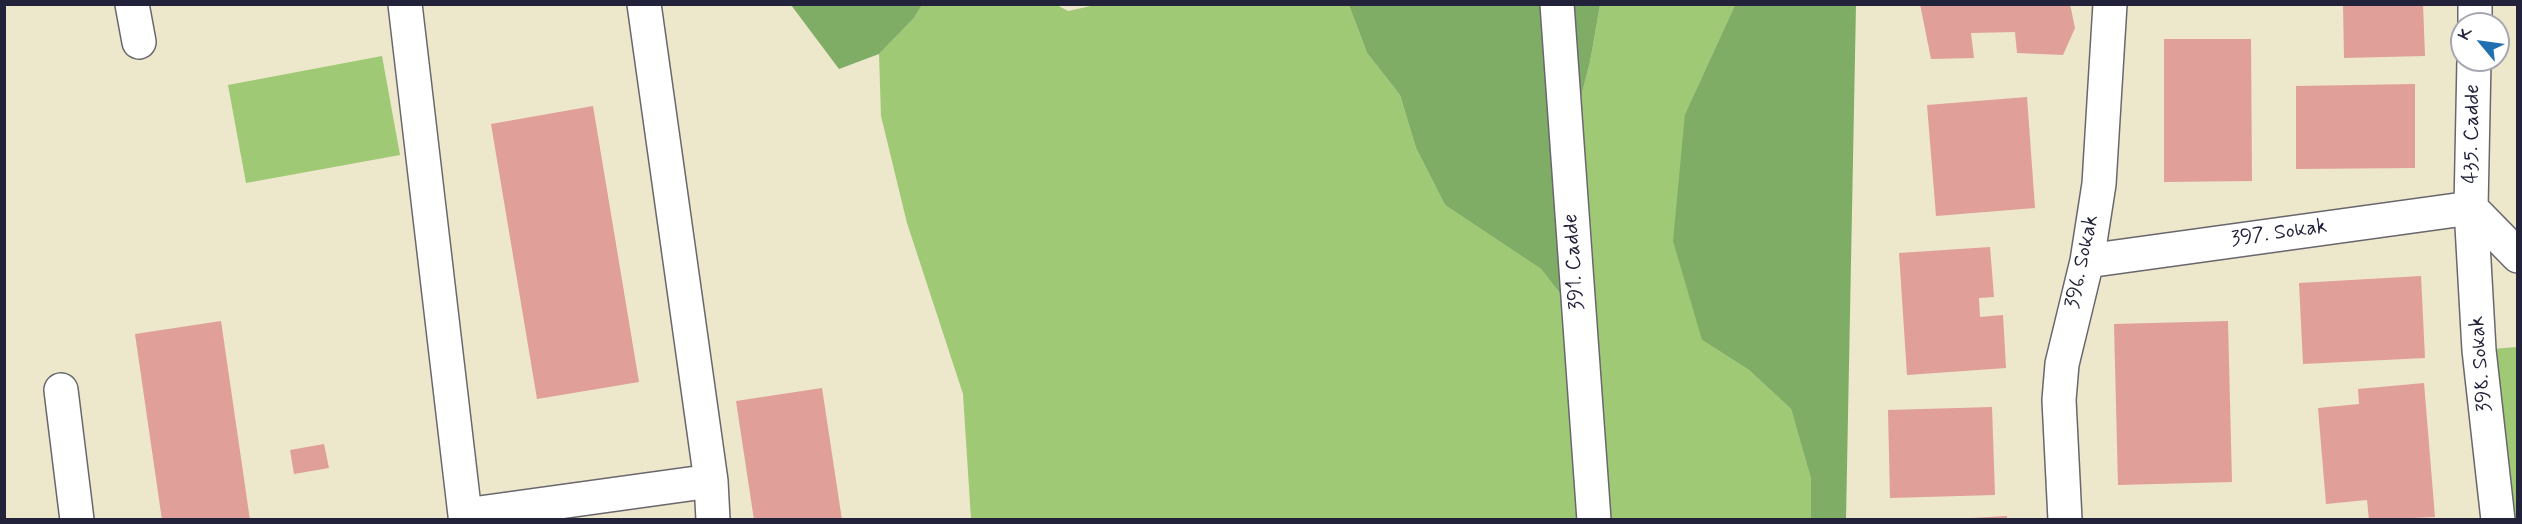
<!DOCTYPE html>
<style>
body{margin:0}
#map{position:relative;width:2522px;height:524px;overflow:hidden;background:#ede7cb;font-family:Mynerve,sans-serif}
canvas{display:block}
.frame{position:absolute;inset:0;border:6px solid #22223b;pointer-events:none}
.north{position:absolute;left:2450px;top:12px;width:60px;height:60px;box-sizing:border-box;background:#fff;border:2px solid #a7a7b1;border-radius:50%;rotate:299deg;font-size:16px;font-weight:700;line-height:24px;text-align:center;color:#22223b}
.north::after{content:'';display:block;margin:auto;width:21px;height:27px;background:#1f6fb2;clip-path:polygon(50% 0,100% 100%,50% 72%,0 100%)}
</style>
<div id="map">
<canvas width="2522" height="524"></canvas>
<div class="frame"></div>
<div class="north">K</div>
</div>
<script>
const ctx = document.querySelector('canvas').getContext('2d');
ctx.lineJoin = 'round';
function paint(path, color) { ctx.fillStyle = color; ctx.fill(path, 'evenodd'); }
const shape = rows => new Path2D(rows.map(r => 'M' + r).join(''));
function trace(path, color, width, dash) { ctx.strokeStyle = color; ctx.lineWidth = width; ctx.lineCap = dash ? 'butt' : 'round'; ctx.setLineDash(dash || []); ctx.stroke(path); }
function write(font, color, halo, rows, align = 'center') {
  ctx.font = font + ' Mynerve,sans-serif'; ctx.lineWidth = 4.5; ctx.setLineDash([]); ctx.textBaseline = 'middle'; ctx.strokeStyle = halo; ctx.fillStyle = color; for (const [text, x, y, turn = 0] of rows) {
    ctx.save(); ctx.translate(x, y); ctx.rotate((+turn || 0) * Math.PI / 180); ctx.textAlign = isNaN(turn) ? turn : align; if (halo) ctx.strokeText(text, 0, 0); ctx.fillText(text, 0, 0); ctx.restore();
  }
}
paint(shape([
 [1055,4,1068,11,1100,4,1349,5,1367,53,1400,95,1416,148,1445,205,1541,269,1578,317,1567,152,1590,62,1600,5,1735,5,1685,114,1702,340,1749,370,1791,409,1811,479,1811,519,971,519,963,394,907,223,881,116,879,54,914,18,922,5],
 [382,56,400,155,246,183,228,85],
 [2517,347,2517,519,2498,519,2479,350]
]), '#9fc975');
paint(shape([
 [791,5,922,5,914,18,879,54,839,69],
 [1349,5,1600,5,1590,62,1567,152,1579,318,1541,269,1445,205,1416,148,1400,95,1367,53],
 [1735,5,1856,5,1846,519,1811,519,1811,479,1791,409,1749,370,1702,340,1673,241,1685,114]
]), '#7fad66');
paint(shape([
 [1920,4,2070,4,2075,28,2063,55,2017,53,2015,32,1971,33,1974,58,1931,59],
 [2343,4,2423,4,2425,56,2344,58],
 [2164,39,2251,39,2252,181,2164,182],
 [2415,84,2415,168,2296,169,2296,86],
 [2027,97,2035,208,1936,216,1927,105],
 [593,106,639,382,537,399,491,124],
 [1990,247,1994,297,1979,298,1980,317,2003,315,2006,368,1907,375,1899,253],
 [2421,276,2425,358,2303,364,2299,283],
 [221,321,250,520,162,520,135,334],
 [2228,321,2232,482,2118,485,2114,324],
 [2424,383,2435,517,2369,520,2367,500,2326,504,2318,408,2359,404,2358,389],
 [822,388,842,520,754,520,736,401],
 [1992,407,1995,495,1890,498,1888,410],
 [324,444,329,468,294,474,290,450],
 [2007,516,2007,520,1972,520,1972,518]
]), '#e09f99');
const minor = shape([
 [132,4,139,42],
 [405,4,465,515,711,481,713,520],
 [644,4,711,481],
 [1557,4,1594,520],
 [2475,24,2475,4],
 [2474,60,2471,208,2479,350,2498,520],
 [2471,208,2518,256],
 [2087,261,2471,208],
 [61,390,77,520],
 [2065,520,2059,400,2062,364,2087,261,2099,184,2110,4]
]);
trace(minor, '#69676d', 36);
trace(minor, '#fff', 33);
write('21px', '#22223b', '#fff', [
 ["435. Cadde",2473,134,-89],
 ["397. Sokak",2279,234,-8],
 ["391. Cadde",1575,262,-94],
 ["396. Sokak",2083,262,-78],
 ["398. Sokak",2482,364,-95]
]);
</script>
